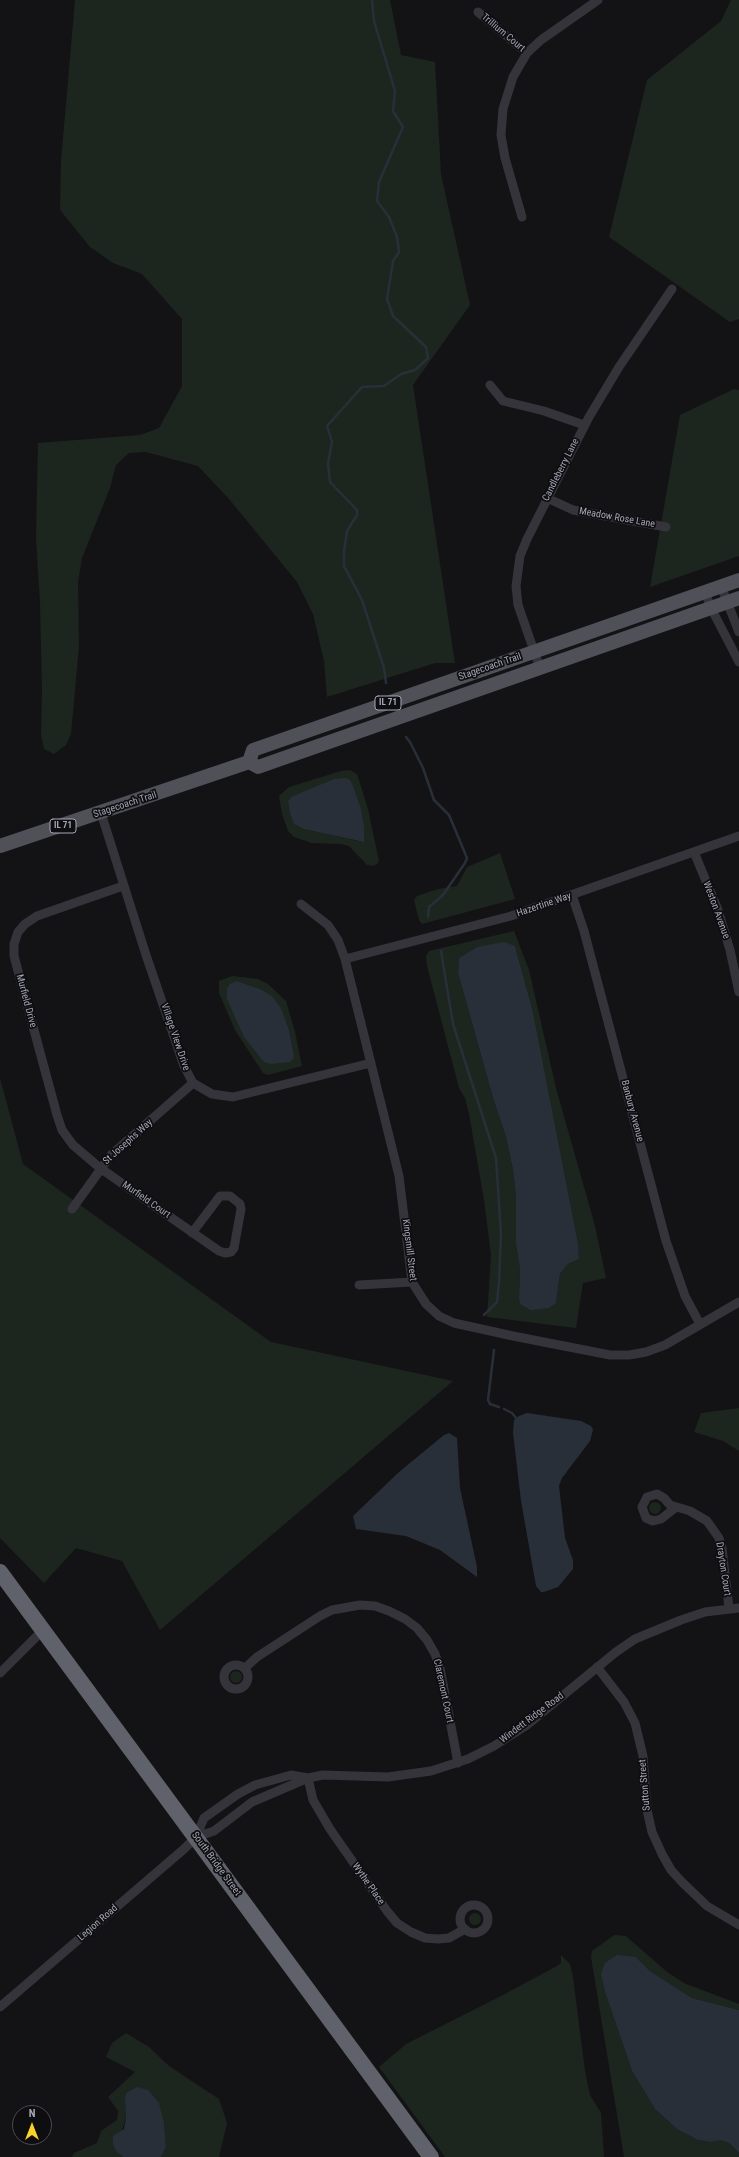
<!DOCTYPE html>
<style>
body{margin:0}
#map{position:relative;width:739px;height:2157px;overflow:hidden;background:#131315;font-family:"Roboto Condensed",sans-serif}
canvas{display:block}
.north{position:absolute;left:12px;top:2105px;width:40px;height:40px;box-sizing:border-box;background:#0e0e10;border:1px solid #4a4b52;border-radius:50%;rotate:0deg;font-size:11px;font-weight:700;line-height:16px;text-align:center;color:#a4a6b6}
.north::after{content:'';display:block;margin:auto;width:14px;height:18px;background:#f9d426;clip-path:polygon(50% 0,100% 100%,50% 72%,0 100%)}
</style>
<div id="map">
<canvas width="739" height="2157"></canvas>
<div class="north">N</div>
</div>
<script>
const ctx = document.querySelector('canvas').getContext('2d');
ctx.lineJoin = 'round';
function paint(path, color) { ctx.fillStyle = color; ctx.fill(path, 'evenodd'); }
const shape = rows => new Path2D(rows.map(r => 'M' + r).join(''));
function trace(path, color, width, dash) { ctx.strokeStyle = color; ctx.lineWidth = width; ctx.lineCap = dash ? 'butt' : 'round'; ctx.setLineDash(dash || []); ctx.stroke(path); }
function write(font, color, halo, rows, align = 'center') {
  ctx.font = font + ' "Roboto Condensed",sans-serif'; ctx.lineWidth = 3.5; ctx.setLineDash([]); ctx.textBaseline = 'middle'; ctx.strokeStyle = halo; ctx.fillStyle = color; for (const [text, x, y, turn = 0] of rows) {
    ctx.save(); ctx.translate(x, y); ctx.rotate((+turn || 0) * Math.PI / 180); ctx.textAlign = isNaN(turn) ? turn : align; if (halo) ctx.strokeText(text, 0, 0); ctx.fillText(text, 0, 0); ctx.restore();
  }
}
paint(shape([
 [75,0,390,0,401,55,435,62,441,174,470,305,413,385,455,663,435,663,327,697,324,661,313,614,297,582,229,499,198,466,146,452,129,453,116,465,110,488,82,558,78,582,79,646,71,734,66,745,54,754,44,749,41,735,42,690,40,602,36,537,38,443,140,435,159,428,182,386,182,319,142,274,113,263,90,247,60,210,61,161],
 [731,0,739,0,739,319,730,322,609,237,647,80,721,21],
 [734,389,739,390,739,556,650,587,680,415],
 [350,770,357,774,368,809,379,861,377,864,373,866,367,865,349,846,341,844,312,843,294,837,288,831,282,814,279,796,289,787,341,771],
 [288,802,363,842,303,829,294,824,290,814],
 [500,853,515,899,422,924,419,920,414,900,417,896,438,889,457,886,467,867],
 [514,931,529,970,556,1088,595,1226,606,1278,583,1283,576,1328,487,1317,491,1256,484,1200,469,1114,465,1098,459,1088,427,966,426,956,429,951],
 [515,946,533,1012,578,1243,579,1259,568,1264,560,1274,556,1303,520,1304,519,1299,520,1269,516,1244,516,1196,513,1170,506,1137,493,1098,458,973,459,958,477,947],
 [232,976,258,979,268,984,286,1001,295,1032,302,1066,268,1075,263,1073,235,1030,219,993,219,981],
 [237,981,260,989,282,1010,289,1030,294,1055],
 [0,1078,23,1164,271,1342,453,1381,160,1630,122,1561,76,1548,44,1583,0,1538],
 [739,1408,739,1451,723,1441,694,1432,701,1413],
 '649 1508a6 6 0 1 1 12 0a6 6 0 1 1-12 0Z',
 '230 1677a6 6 0 1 1 12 0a6 6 0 1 1-12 0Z',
 '469 1919a6 6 0 1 1 12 0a6 6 0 1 1-12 0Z',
 [614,1935,626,1936,667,1972,684,1983,739,2004,739,2010,692,1998,650,1971,636,1957,606,1995,632,2071,655,2109,678,2130,698,2140,711,2142,721,2139,729,2143,739,2153,739,2157,624,2157,591,1957,592,1951],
 [561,1955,570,1964,573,1977,585,2071,590,2095,601,2113,604,2157,445,2157,379,2067,406,2044,501,1996,557,1966,561,1963],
 [126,2033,149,2047,169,2066,219,2099,227,2123,219,2157,161,2157,166,2147,164,2123,125,2102,126,2117,116,2150,123,2157,72,2157,74,2153,97,2143,101,2131,117,2120,118,2111,108,2097,135,2072,106,2057,112,2043]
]), '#1d251f');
paint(shape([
 [346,778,350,780,353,786,361,809,364,827,364,842,303,829,294,824,290,814,288,802,291,797,334,779],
 [504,942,515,946,533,1012,578,1243,579,1259,568,1264,560,1274,556,1303,549,1308,531,1310,520,1304,519,1299,520,1269,516,1244,516,1196,513,1170,506,1137,493,1098,458,973,459,958,477,947],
 [237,981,260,989,273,997,282,1010,289,1030,294,1055,293,1059,290,1062,271,1064,264,1062,244,1037,227,999,227,989,230,984],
 [527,1413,581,1421,591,1426,593,1430,590,1441,562,1478,559,1486,565,1538,573,1560,573,1569,558,1587,544,1592,541,1592,536,1586,521,1501,513,1433,514,1420,519,1416],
 [449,1433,457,1438,460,1488,477,1567,477,1577,440,1550,406,1536,356,1529,353,1516,399,1472,444,1435],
 [617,1955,636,1957,650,1971,692,1998,739,2010,739,2153,729,2143,721,2140,711,2142,698,2140,678,2130,655,2109,632,2071,606,1995,601,1974,605,1963],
 [137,2087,148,2090,159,2103,164,2123,166,2147,161,2157,123,2157,116,2151,113,2144,113,2136,124,2129,126,2117,125,2102,126,2093]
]), '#292f39');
trace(shape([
 [372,0,374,21,395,91,393,111,403,127,379,182,377,201,389,217,397,237,399,252,393,261,387,299,393,316,426,347,428,358,415,370,401,374,384,386,362,387,327,426,332,442,328,463,330,482,357,510,357,515,347,531,344,551,344,566,362,600,384,668,386,683],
 [406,737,410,742,423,768,434,800,449,815,467,858,465,863,443,895,429,907,428,917],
 [441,951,453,1024,496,1158,501,1234,499,1282,497,1302,484,1315],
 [494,1350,488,1400,490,1404,499,1407],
 [504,1409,512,1413,516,1418]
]), '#292f39', 2.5);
trace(shape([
 [478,12,527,53],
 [522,217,505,158,501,135,503,109,513,77,527,53,541,40,598,0],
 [490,385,503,401,544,411,584,425],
 [547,498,573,510,666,527],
 [721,586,739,632],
 [705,592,711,608,739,662],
 [540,668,518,605,516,586,520,556,527,539,589,417,619,367,672,289],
 [101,813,146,955,184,1066,193,1083,212,1094,233,1097,371,1063],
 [694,852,718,910,730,950,739,992],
 [123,886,37,916,25,924,18,932,14,944,14,956,57,1115,62,1130,73,1145,100,1168,219,1251,225,1253,231,1252,234,1248,241,1209,240,1204,230,1196,220,1196,192,1233],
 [572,895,584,931,666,1241,685,1296,700,1324],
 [301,904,328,925,338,940,345,959,399,1176,412,1282,426,1304,439,1316,454,1323,513,1336,610,1355,629,1355,646,1352,665,1345,739,1302],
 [345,959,511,916,739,836],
 [72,1209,111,1155,193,1083],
 [359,1285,412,1282],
 [675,1508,661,1519,653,1521,646,1518,642,1507,647,1497,657,1494,664,1498,670,1505,690,1511,707,1521,719,1538,722,1548,729,1608],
 '224 1677a12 12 0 1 1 24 0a12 12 0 1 1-24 0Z',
 [597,1667,624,1702,635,1723,643,1756,647,1810,652,1832,662,1854,671,1870,682,1882,707,1906,739,1925],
 [245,1668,257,1657,320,1616,332,1610,360,1605,375,1606,389,1611,405,1619,417,1628,427,1640,435,1654,440,1668,458,1763],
 [0,1673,43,1630],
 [308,1778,313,1800,330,1829,387,1911,397,1923,411,1932,425,1938,438,1939,449,1938,465,1929],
 [196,1837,214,1831,252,1802,308,1778],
 '460 1919a14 14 0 1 1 28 0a14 14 0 1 1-28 0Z',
 [0,2007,184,1849,196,1837,204,1818,238,1794,255,1785,291,1775,308,1778,323,1775,388,1777,431,1771,468,1759,494,1746,527,1725,616,1652,635,1639,681,1620,705,1612,739,1608]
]), '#34343a', 9);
trace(shape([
 [249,762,258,767,739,598],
 [0,846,249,762,253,750,739,580]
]), '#505059', 14);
trace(shape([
 [0,1572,431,2157]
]), '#5f616b', 16);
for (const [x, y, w] of [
 [388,703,26],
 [63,826,26]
]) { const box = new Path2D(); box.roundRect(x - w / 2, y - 7, w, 14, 3); ctx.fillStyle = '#0e0e10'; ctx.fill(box); trace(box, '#a4a6b6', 1); }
write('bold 9px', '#a4a6b6', null, [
 ["IL 71",388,703],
 ["IL 71",63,826]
]);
write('10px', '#a4a6b6', '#0e0e10', [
 ["Trillium Court",503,33,40],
 ["Candleberry Lane",561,470,-63],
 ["Meadow Rose Lane",617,518,10],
 ["Stagecoach Trail",490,667,-19],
 ["Stagecoach Trail",125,805,-18],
 ["Hazertine Way",544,905,-19],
 ["Weston Avenue",716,910,70],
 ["Murfield Drive",26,1001,75],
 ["Village View Drive",175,1037,71],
 ["Banbury Avenue",632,1111,75],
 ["St Josephs Way",128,1142,-42],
 ["Murfield Court",146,1200,35],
 ["Kingsmill Street",409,1250,83],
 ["Drayton Court",723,1569,81],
 ["Claremont Court",443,1691,78],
 ["Windett Ridge Road",532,1718,-37],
 ["Sutton Street",645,1785,-95],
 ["South Bridge Street",216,1864,54],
 ["Wythe Place",368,1884,55],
 ["Legion Road",98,1923,-41]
]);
</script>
